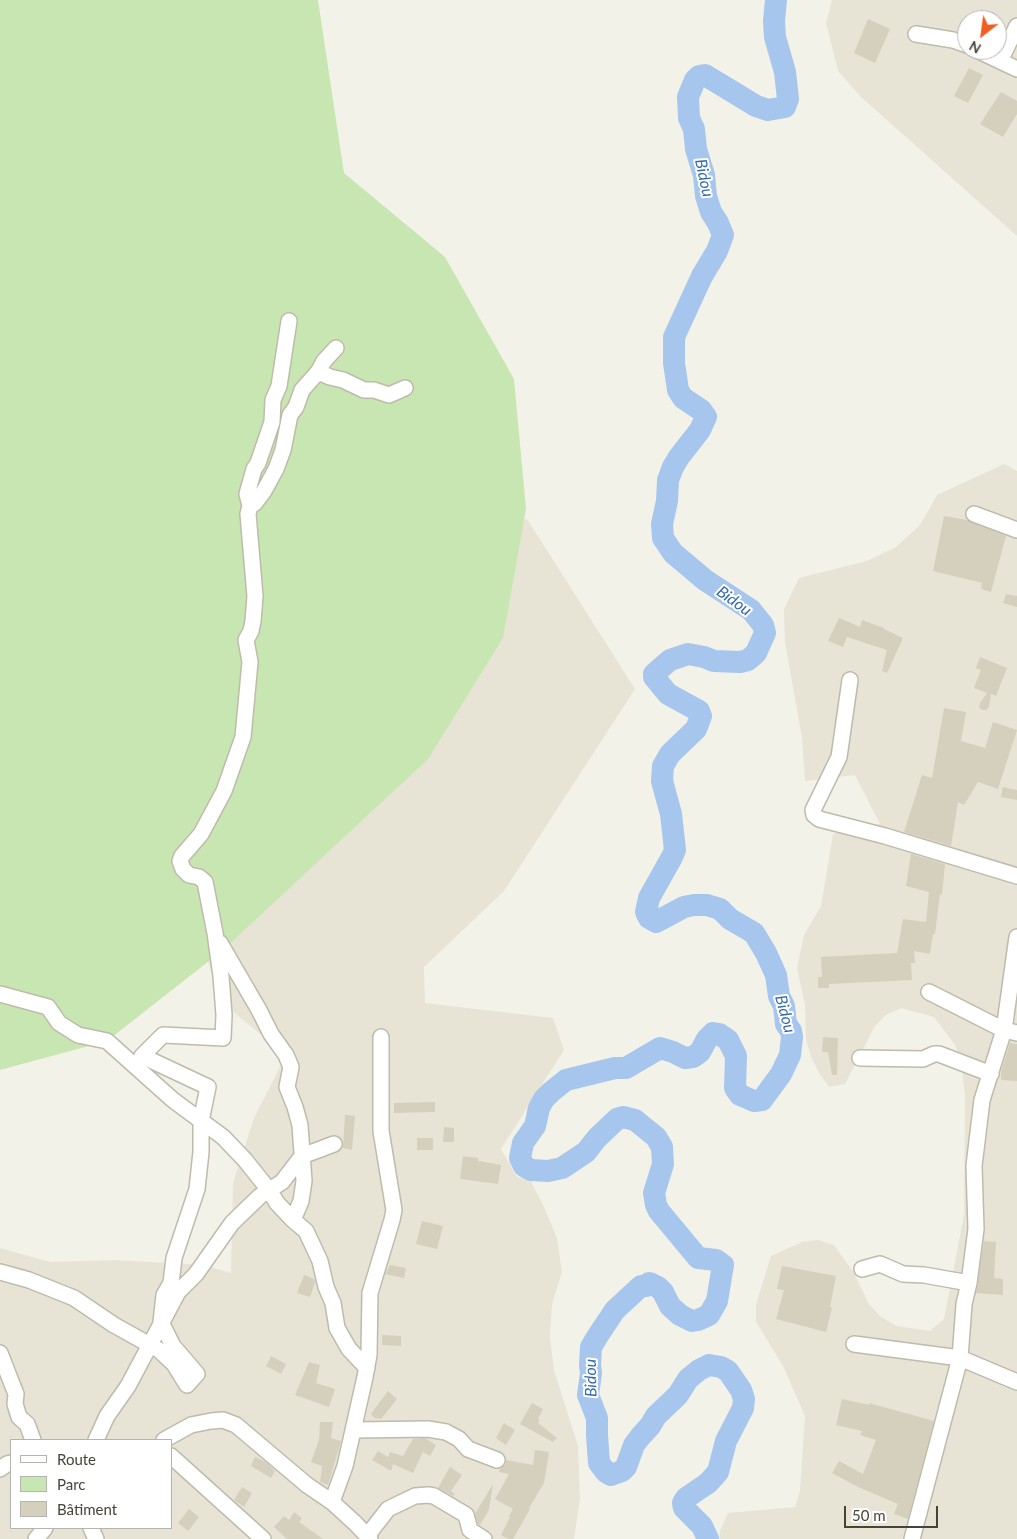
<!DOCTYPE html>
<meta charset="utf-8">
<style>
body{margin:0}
#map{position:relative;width:1017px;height:1539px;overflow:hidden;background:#f3f2e8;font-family:Lato,sans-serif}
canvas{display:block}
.legend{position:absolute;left:10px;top:1439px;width:162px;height:90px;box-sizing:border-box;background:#fff;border:1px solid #b5b4af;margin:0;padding:6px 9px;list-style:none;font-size:15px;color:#464337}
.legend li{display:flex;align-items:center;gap:10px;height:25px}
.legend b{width:25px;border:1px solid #b5b4af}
.north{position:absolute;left:957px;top:10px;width:50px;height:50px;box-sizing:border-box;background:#fff;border:1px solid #b5b4af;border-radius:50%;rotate:210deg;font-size:14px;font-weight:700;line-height:20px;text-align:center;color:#464337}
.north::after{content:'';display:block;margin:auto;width:18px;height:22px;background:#f25e20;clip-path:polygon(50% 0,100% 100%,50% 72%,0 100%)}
.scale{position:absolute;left:844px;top:1506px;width:94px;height:22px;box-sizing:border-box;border:2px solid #464337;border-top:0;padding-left:6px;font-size:15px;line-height:18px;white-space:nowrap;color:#464337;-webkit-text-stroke:4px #fff;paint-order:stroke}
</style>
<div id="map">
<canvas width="1017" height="1539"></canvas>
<ul class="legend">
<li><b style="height:6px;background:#fff"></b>Route</li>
<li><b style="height:14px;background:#c7e6b2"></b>Parc</li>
<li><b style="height:14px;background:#d5cfbe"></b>Bâtiment</li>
</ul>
<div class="north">N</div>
<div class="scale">50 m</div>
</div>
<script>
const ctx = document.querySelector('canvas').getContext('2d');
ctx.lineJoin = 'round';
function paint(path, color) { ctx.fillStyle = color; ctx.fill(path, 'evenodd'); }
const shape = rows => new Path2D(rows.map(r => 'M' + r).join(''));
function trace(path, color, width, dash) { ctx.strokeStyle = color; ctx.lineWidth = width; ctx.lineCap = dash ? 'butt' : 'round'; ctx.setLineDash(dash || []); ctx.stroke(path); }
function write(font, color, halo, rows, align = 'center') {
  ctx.font = font + ' Lato,sans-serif'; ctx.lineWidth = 4; ctx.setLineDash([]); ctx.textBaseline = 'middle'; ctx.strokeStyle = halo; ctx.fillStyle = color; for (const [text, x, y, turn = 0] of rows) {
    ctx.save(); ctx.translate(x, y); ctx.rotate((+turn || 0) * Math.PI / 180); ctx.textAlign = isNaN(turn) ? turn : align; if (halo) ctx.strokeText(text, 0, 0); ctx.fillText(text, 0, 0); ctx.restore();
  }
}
paint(shape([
 [832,0,1017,0,1017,236,861,97,838,71,826,23],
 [967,20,997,20,997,50,967,50],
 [1004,464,1017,471,1017,1539,719,1539,720,1531,728,1513,795,1507,800,1490,805,1416,783,1366,756,1322,756,1304,771,1256,802,1242,818,1240,834,1245,854,1273,869,1304,881,1317,897,1326,930,1331,944,1319,964,1215,965,1096,961,1061,955,1045,934,1017,901,1008,886,1015,875,1026,845,1084,829,1087,819,1073,811,1057,806,1039,805,1005,797,968,804,935,821,906,833,834,880,824,855,775,805,781,802,738,785,642,784,609,799,578,867,561,896,547,920,525,937,495],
 [527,519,635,689,504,891,424,967,425,1003,553,1018,564,1050,501,1149,517,1177,529,1178,544,1207,557,1238,562,1272,552,1304,550,1337,554,1370,578,1446,580,1499,574,1539,0,1539,0,1248,50,1262,116,1260,204,1265,231,1273,233,1183,254,1118,286,1055,220,1001,178,863,337,540],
 [11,1440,171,1440,171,1528,11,1528]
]), '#e7e4d6');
paint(shape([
 [0,0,318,0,344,173,445,257,514,379,526,509,503,638,428,759,223,950,107,1041,0,1070]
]), '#c7e6b2');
trace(shape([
 [708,1539,702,1526,684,1508,683,1503,686,1498,708,1483,718,1472,726,1441,743,1408,744,1399,741,1390,728,1371,721,1367,709,1365,699,1370,688,1379,678,1395,656,1416,650,1426,640,1437,634,1445,626,1467,622,1471,611,1475,606,1472,599,1463,597,1435,597,1418,588,1395,591,1373,590,1365,591,1347,597,1337,615,1310,641,1286,646,1286,649,1283,652,1284,658,1287,663,1292,670,1306,680,1315,692,1321,698,1320,709,1315,717,1301,723,1265,716,1260,698,1258,659,1211,656,1205,654,1193,663,1164,662,1147,656,1137,635,1120,623,1117,617,1119,597,1138,586,1152,562,1168,548,1171,531,1170,524,1166,520,1158,523,1143,535,1126,539,1108,544,1099,551,1092,566,1080,615,1068,626,1068,660,1048,673,1052,685,1058,693,1057,700,1052,707,1039,713,1033,719,1034,728,1040,736,1056,735,1088,740,1095,754,1101,762,1100,781,1074,790,1055,792,1037,791,1031,786,1024,784,1006,779,996,776,975,766,953,754,933,730,919,720,909,707,905,694,905,684,907,656,922,649,918,646,912,649,898,672,857,675,850,671,814,662,781,663,766,670,754,696,729,701,716,699,711,668,694,654,677,654,674,670,660,688,654,704,657,714,661,740,662,748,660,756,653,765,633,763,625,751,610,705,580,673,553,663,538,662,524,667,501,668,480,673,467,679,457,700,430,706,417,701,410,683,398,678,390,674,363,674,337,702,276,717,251,723,235,718,223,711,212,706,196,704,175,696,149,694,129,689,118,688,97,695,80,699,76,705,75,756,106,768,110,785,107,788,99,785,72,775,37,774,21,776,0]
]), '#a6c6ee', 22);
paint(shape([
 [868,19,890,29,875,63,854,53],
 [969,68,983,75,968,103,954,96],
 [1001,92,1017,101,1017,114,1003,137,980,124],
 [944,516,967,520,1006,536,991,592,981,589,982,583,933,571],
 [1006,594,1017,596,1017,607,1003,603],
 [839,618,860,627,862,620,884,628,884,629,903,638,887,673,882,671,887,650,847,637,843,647,828,641],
 [980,657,1007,668,996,696,991,694,989,707,986,710,982,710,979,707,980,703,987,693,974,688,981,670,976,668],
 [944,708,966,712,961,741,985,748,993,722,1017,730,998,789,978,782,964,805,958,802,951,846,904,832,922,775,932,778],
 [1003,787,1017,790,1017,800,1001,797],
 [911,854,945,864,942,895,940,894,935,934,933,934,930,954,914,951,915,963,911,963,912,980,829,984,829,988,818,988,818,977,822,977,821,957,897,953,903,919,926,922,929,892,906,886],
 [823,1037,838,1038,837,1075,832,1075,828,1052,822,1052],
 [1010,1043,1017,1044,1017,1081,1001,1080,1001,1072],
 [435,1102,435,1112,394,1113,394,1103],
 [345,1115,355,1116,352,1150,343,1148],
 [444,1127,454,1128,454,1142,443,1142],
 [417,1138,433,1138,433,1150,417,1150],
 [463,1156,478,1158,478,1161,501,1165,498,1184,460,1179],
 [422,1221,443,1226,437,1249,416,1244],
 [984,1241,996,1242,994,1278,1003,1279,1003,1295,976,1293],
 [390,1265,406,1268,404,1278,385,1274],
 [782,1266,836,1276,830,1307,832,1308,826,1332,776,1319,784,1290,777,1289],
 [304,1275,314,1279,315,1282,310,1297,297,1293],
 [382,1335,401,1336,401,1346,382,1345],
 [271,1356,286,1364,281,1374,266,1366],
 [309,1362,320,1365,316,1383,335,1389,329,1407,295,1395],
 [388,1391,397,1399,381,1419,375,1418,371,1414],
 [842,1399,869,1405,869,1403,934,1421,908,1519,894,1514,898,1504,858,1487,832,1473,839,1461,863,1474,876,1440,860,1435,862,1431,836,1425],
 [532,1403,543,1409,538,1419,540,1420,538,1423,557,1438,553,1442,520,1424],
 [320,1422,333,1422,331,1438,341,1441,328,1485,320,1482,322,1466,311,1462,319,1440],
 [504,1423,515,1430,506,1445,496,1438],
 [425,1438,436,1445,430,1456,423,1452,413,1473,393,1464,391,1471,372,1460,378,1451,388,1457,390,1452,403,1456,413,1439],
 [535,1450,549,1452,544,1483,529,1508,530,1509,513,1539,508,1539,501,1535,510,1517,509,1516,513,1509,495,1499,509,1474,499,1472,500,1469,506,1464,506,1460,533,1465],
 [255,1457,266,1462,275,1471,271,1478,251,1466],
 [450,1467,462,1475,451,1491,455,1494,453,1496,438,1488],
 [493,1484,489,1510,480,1525,478,1524,475,1514],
 [242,1487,252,1493,244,1507,234,1500],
 [189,1509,199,1517,188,1531,178,1523],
 [294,1512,302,1518,299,1522,323,1539,287,1539,274,1527,284,1516,289,1520]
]), '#d5cfbe');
const minor = shape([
 [916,34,953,40,967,45],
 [977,50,1017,69],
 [1000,61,1017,26],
 [318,372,330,377,343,380,364,390,374,390,389,395,405,388],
 [250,506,255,503,264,491,276,469,283,450,290,415,296,407,302,390,318,372,324,361,336,348],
 [974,514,1017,530],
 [850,680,839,757,813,810,814,815,819,819,885,836,1017,876],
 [220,943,259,1010,271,1034,286,1055,291,1067,287,1087,295,1107,300,1125,304,1181,301,1201,293,1220],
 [929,992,1004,1030,1017,937],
 [0,994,48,1007,59,1023,78,1035,107,1041,173,1100,223,1137,245,1160,269,1190,277,1203,293,1220,306,1231,320,1261,326,1287,333,1303,337,1328,349,1349,367,1368],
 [860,1058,923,1059,934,1054,939,1054,991,1074],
 [862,1269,880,1264,903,1274,924,1275,969,1283],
 [0,1272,29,1280,74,1298,114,1325,159,1350,174,1364,187,1385,197,1374,173,1346,161,1322,164,1295,171,1283,174,1258,197,1189,201,1152,201,1121,208,1087,142,1056,163,1035,223,1038,224,1015,221,976,215,933,205,882,199,877,189,875,183,869,180,861,182,856,201,834,224,791,243,737,250,662,246,640,251,631,253,621,255,596,248,514,250,506,247,494,254,469,258,463,272,422,273,400,279,386,289,321],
 [854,1344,960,1358,964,1304,969,1283,976,1229,974,1166,982,1100,1004,1030,1017,1033],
 [0,1353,16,1394,15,1404,19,1417,27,1424,33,1440],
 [354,1430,428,1429,446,1432,459,1439,468,1449,497,1460],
 [96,1440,107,1416,128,1386,178,1292,196,1274,232,1223,260,1196,282,1182,302,1156,334,1144],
 [164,1440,191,1425,211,1421,223,1420,236,1425,307,1485,332,1502,356,1524,370,1539],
 [171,1456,263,1539],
 [0,1469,7,1464,11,1463],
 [332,1502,345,1466,365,1377,369,1355,370,1293,392,1220,394,1210,381,1131,381,1037],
 [91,1528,96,1539],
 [367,1536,388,1509,415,1496,428,1495,434,1496,466,1515,470,1530,484,1539],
 [36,1539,45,1528],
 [912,1539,960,1358,1017,1382]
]);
trace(minor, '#bfbbab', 18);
trace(minor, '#fff', 15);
write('italic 16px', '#3369af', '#fff', [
 ["Bidou",704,178,78],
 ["Bidou",734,601,36],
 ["Bidou",785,1014,75],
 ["Bidou",591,1378,-91]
]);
</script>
